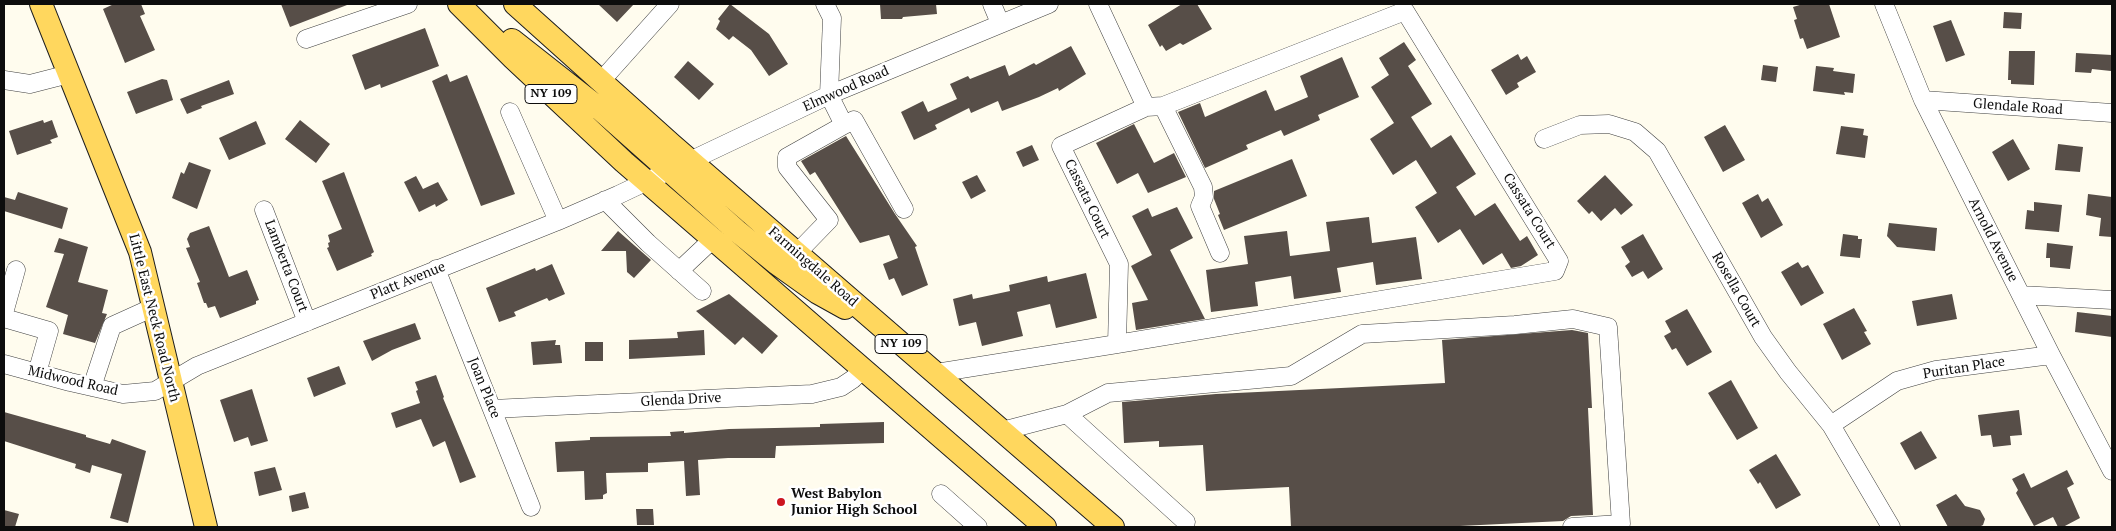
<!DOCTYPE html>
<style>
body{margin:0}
#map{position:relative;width:2116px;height:531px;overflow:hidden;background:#fffcee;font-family:"PT Serif",serif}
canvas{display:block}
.frame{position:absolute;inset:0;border:5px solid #0d0d0d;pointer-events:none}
</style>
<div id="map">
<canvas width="2116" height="531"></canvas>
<div class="frame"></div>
</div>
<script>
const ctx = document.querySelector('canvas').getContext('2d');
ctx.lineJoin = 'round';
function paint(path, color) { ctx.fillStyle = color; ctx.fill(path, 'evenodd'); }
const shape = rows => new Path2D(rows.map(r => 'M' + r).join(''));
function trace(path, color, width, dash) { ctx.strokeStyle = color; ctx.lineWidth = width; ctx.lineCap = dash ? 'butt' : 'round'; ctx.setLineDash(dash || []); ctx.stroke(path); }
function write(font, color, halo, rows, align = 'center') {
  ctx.font = font + ' "PT Serif",serif'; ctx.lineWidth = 5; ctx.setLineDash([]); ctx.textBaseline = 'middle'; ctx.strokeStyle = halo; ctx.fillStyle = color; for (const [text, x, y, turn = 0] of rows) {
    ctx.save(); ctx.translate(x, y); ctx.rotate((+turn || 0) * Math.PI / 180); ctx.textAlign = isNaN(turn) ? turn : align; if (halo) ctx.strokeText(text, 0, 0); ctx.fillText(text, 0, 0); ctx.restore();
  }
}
paint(shape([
 [114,4,141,4,145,14,140,16,155,50,125,63,103,9],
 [281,4,347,4,347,5,290,27],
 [598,4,634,4,617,22],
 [730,4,769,34,788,64,769,76,751,50,733,36,729,40,716,29,720,21,718,19],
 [880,4,936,4,937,14,903,17,902,19,881,19],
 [1182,4,1197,4,1212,29,1183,45,1180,43,1166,51,1162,45,1160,47,1148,25],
 [1803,4,1829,4,1840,37,1807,49,1803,38,1800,39,1794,20,1797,19,1793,7],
 [2004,12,2022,13,2021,29,2003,28],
 [1951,20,1965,55,1946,62,1933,26],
 [425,28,439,66,381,88,380,84,365,90,352,55],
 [1404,42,1416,60,1408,66,1432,104,1411,117,1431,148,1451,135,1476,174,1456,187,1475,216,1495,203,1520,241,1527,236,1538,255,1521,266,1511,268,1502,253,1483,265,1460,229,1438,243,1415,207,1437,193,1416,160,1393,175,1370,139,1394,123,1371,87,1389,75,1379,58],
 [1071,46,1086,74,1059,91,1058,88,1039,97,1002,111,998,101,971,113,969,108,935,125,937,129,914,140,901,112,923,101,928,112,957,99,950,84,968,76,970,79,1005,65,1009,76,1034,63,1036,65],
 [2009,51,2035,51,2034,85,2011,84,2011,80,2008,80],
 [2076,53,2112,55,2111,71,2092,69,2091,73,2075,72],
 [1518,54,1521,60,1527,56,1536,72,1517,83,1519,87,1506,95,1491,70],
 [1342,57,1359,97,1318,115,1320,120,1284,136,1281,130,1246,145,1248,149,1205,168,1178,112,1200,103,1205,117,1266,90,1275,111,1308,97,1300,76],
 [688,61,714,84,699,100,674,77],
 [1763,65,1778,67,1776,82,1761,80],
 [1816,66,1834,68,1833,71,1855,74,1853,93,1844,92,1845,95,1813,91],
 [447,74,450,82,467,75,515,194,481,206,432,81],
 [162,79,167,80,173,100,136,114,127,92],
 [229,80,234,94,201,106,202,108,187,114,180,99],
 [43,120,44,123,52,120,58,137,50,140,52,143,17,155,9,131],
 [300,120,330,144,316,163,285,139],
 [256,121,266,144,229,160,219,138],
 [1134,124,1154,163,1174,153,1186,177,1148,193,1138,173,1117,184,1096,143],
 [1725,125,1745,160,1723,172,1704,137],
 [1841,126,1864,129,1863,135,1868,136,1865,158,1836,154],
 [846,136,895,214,917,246,915,247,928,285,902,296,894,278,889,280,883,264,898,258,889,235,860,243,815,172,810,175,801,161],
 [2013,139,2030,169,2008,181,1992,152],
 [2058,144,2083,147,2080,172,2055,170],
 [1032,145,1039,160,1023,167,1016,152],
 [1292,159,1307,196,1224,230,1218,215,1220,214,1214,199,1214,191],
 [189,162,211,170,197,209,172,198,181,172,184,174],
 [344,172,374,252,371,254,372,256,337,271,327,248,329,247,328,243,330,242,328,235,342,229,322,181],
 [977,175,986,191,971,199,962,182],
 [1605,175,1633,205,1621,215,1615,208,1601,221,1592,211,1589,214,1577,201],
 [416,176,423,189,438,182,448,200,436,207,435,204,419,212,404,182],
 [18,192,68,208,62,229,4,211,4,197,15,200],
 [1758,194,1762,202,1768,198,1783,225,1761,238,1742,203],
 [2088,194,2112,197,2112,237,2099,236,2101,218,2086,215],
 [2034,202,2062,205,2059,232,2025,229,2027,210,2034,211],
 [1177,207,1193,238,1170,250,1205,319,1136,330,1132,303,1148,300,1131,266,1152,255,1132,216,1148,208,1152,217],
 [1369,217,1372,243,1416,237,1422,279,1376,285,1373,262,1337,268,1341,292,1294,299,1291,276,1255,282,1258,306,1211,312,1206,270,1248,264,1244,236,1287,231,1290,256,1330,251,1326,222],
 [1889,223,1937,228,1935,251,1897,247,1887,236],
 [209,226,229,277,247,270,259,300,256,301,256,304,220,318,215,306,208,308,206,303,204,303,197,283,200,282,186,248,190,247,187,239,190,233],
 [618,231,651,260,634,278,627,272,626,251,601,251],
 [1643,234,1663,269,1648,279,1643,271,1632,277,1625,266,1630,262,1621,247],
 [1843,234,1858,236,1858,239,1862,239,1860,258,1840,256],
 [59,238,88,247,78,282,108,290,102,313,107,314,95,343,63,334,68,315,46,307,64,254,54,252],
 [2047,243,2073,246,2070,269,2050,267,2050,258,2046,258],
 [1798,262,1802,268,1808,265,1824,293,1801,306,1781,272],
 [552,264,565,294,549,301,547,298,514,312,516,316,499,322,486,288,535,268,536,271],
 [1086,273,1097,318,1056,328,1050,304,1017,312,1023,336,982,346,976,322,959,326,953,299,972,294,973,299,1010,291,1009,285,1047,276,1048,282],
 [729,294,778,336,762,354,743,337,735,345,696,311],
 [1952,294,1957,319,1917,326,1912,301],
 [1854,308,1867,331,1864,332,1871,344,1842,360,1823,324],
 [1687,309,1712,352,1687,366,1676,348,1672,350,1664,336,1671,332,1665,321],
 [2077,312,2112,316,2112,337,2075,332],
 [415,323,421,339,392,350,372,361,363,341],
 [704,330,705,355,629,359,629,340,678,338,677,332],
 [1572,330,1588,333,1592,408,1588,408,1593,515,1571,516,1563,521,1439,527,1291,527,1289,487,1206,491,1203,445,1159,447,1159,441,1124,443,1122,402,1216,394,1445,383,1442,340],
 [556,340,555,345,560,345,562,363,533,365,531,342],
 [585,342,603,342,603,361,585,361],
 [339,366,346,384,314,397,307,378],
 [436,375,444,397,443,398,476,477,460,483,445,441,433,447,421,419,396,428,391,413,420,403,416,391,418,390,415,382],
 [1731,380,1758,428,1737,440,1708,393],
 [252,389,268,441,251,446,248,437,234,442,220,400],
 [2019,410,2022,435,2010,436,2011,445,1993,447,1991,435,1981,436,1978,415],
 [4,412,86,435,86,437,110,444,112,439,146,451,128,523,110,518,122,474,92,465,90,473,75,468,76,464,4,441],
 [884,422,884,443,776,446,775,458,728,458,698,460,700,495,686,496,684,461,648,463,648,472,606,473,607,493,603,495,603,499,585,500,584,471,557,472,555,442,590,440,590,437,671,436,670,432,684,431,684,433,729,429,820,427,820,424],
 [1921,431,1937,458,1915,470,1900,443],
 [1776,454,1801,495,1776,509,1760,482,1758,484,1749,470],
 [275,467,282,490,259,496,254,472],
 [2067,470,2074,484,2067,488,2080,518,2063,527,2058,527,2053,517,2034,526,2016,493,2018,490,2012,479,2024,473,2031,488],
 [305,492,309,508,292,512,289,496],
 [1956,494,1965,506,1980,510,1985,519,1983,525,1979,527,1948,527,1936,505],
 [636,509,653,509,654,525,637,525],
 [4,510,19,514,15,527,4,527]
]), '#574e48');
const minor = shape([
 [992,4,1000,23],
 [1098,4,1146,107],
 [1884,4,1923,100,2051,355,2112,471],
 [306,39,408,4],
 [4,80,30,84,69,74],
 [601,81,670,4],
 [1923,100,2112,113],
 [1163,106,1203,187,1204,197,1200,206,1220,253],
 [510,112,558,221],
 [844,125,854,120,904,209],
 [1544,139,1580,125,1609,124,1635,132,1657,151,1763,337,1788,372,1831,425,1891,527],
 [605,200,648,243,702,291],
 [264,210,307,322],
 [797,253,829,220,787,167,787,157,844,125,829,95,832,18,825,4],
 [436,269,531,507],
 [679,271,713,239],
 [2021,295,2112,300],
 [4,313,16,270],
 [4,318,49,331,37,373],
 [4,364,70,382,123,394,155,391,197,366,558,221,618,195,829,95,1049,4],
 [936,373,1117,344,1555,271,1559,261,1405,11,1163,106,1146,107,1061,146,1119,264,1117,344],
 [92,387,112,326,154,307],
 [492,409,812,394,841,387,853,379,863,369],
 [1067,414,1186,522],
 [1831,425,1897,381,1936,370,2051,355],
 [1002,431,1067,414,1108,393,1291,376,1362,334,1515,325,1573,319,1608,327,1621,524,1572,527],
 [941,494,978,527]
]);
const major = shape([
 [41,4,140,252,206,527],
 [459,4,513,58,624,162,1045,527],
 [515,4,672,145,1113,527],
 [512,40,601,110,737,231,776,263,818,293,845,308]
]);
trace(minor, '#404040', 19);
trace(major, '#1e1e1e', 24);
trace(minor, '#fff', 18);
trace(major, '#ffd75e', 22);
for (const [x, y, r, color] of [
 [781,502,5,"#cd161f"]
]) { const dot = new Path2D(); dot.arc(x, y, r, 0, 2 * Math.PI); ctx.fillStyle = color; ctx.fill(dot); trace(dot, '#fff', 2); }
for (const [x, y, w] of [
 [551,94,52],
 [901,344,52]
]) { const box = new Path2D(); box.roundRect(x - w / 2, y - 9.5, w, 19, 4); ctx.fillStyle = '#fff'; ctx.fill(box); trace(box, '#0d0d0d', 1); }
write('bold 12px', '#0d0d0d', null, [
 ["NY 109",551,94],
 ["NY 109",901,344]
]);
write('14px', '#0d0d0d', '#fff', [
 ["Elmwood Road",846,89,-24],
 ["Glendale Road",2018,107,4],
 ["Cassata Court",1087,199,64],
 ["Cassata Court",1529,211,58],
 ["Arnold Avenue",1993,240,63],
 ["Lamberta Court",286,266,69],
 ["Farmingdale Road",813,267,41],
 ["Platt Avenue",408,281,-22],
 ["Rosella Court",1736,290,60],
 ["Little East Neck Road North",154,318,76],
 ["Puritan Place",1964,368,-9],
 ["Midwood Road",73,381,13],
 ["Joan Place",484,388,68],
 ["Glenda Drive",681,400,-3]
]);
write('bold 14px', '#0d0d0d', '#fff', [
 ["West Babylon",791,494],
 ["Junior High School",791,510]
], 'left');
</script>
